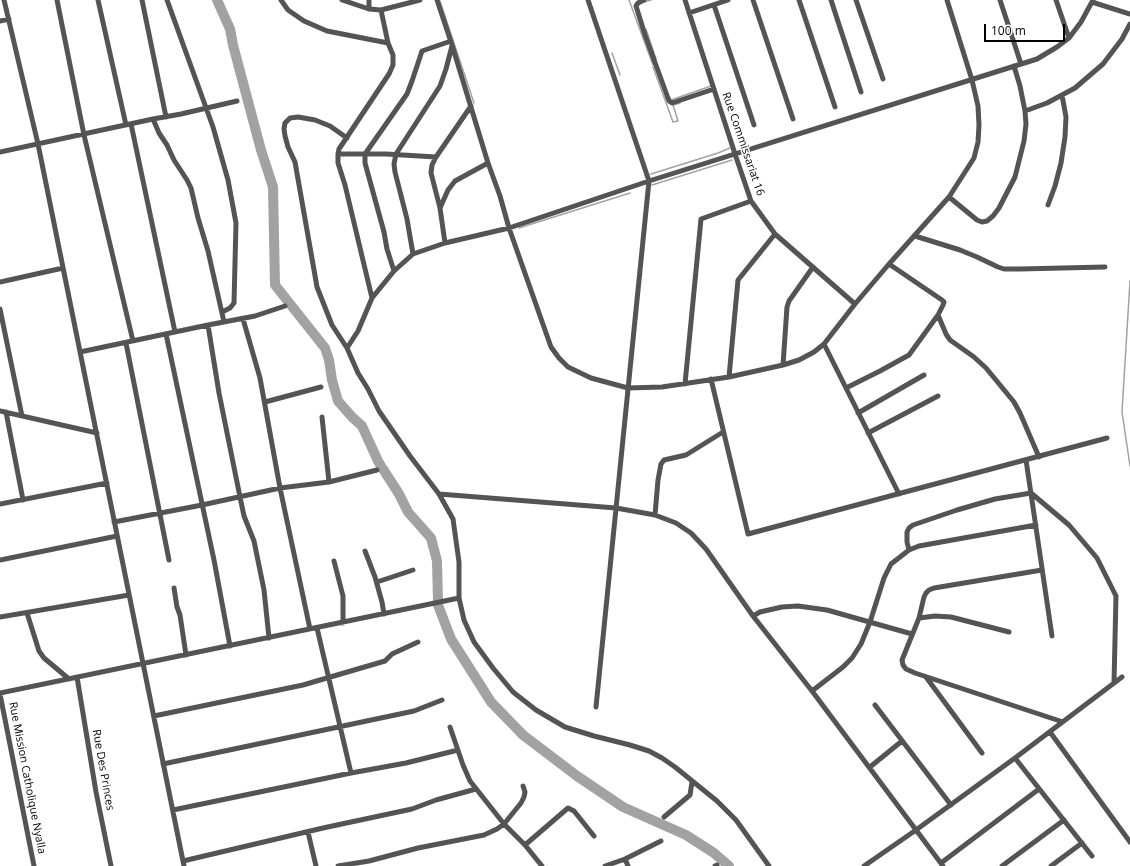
<!DOCTYPE html>
<style>
body{margin:0}
#map{position:relative;width:1130px;height:866px;overflow:hidden;background:#fff;font-family:"Open Sans",sans-serif}
canvas{display:block}
.scale{position:absolute;left:984px;top:24px;width:81px;height:18px;box-sizing:border-box;border:2px solid #000;border-top:0;padding-left:5px;font-size:12px;line-height:14px;white-space:nowrap;color:#000;-webkit-text-stroke:3px #fff;paint-order:stroke}
</style>
<div id="map">
<canvas width="1130" height="866"></canvas>
<div class="scale">100 m</div>
</div>
<script>
const ctx = document.querySelector('canvas').getContext('2d');
ctx.lineJoin = 'round';
const shape = rows => new Path2D(rows.map(r => 'M' + r).join(''));
function trace(path, color, width, dash) { ctx.strokeStyle = color; ctx.lineWidth = width; ctx.lineCap = dash ? 'butt' : 'round'; ctx.setLineDash(dash || []); ctx.stroke(path); }
function write(font, color, halo, rows, align = 'center') {
  ctx.font = font + ' "Open Sans",sans-serif'; ctx.lineWidth = 3; ctx.setLineDash([]); ctx.textBaseline = 'middle'; ctx.strokeStyle = halo; ctx.fillStyle = color; for (const [text, x, y, turn = 0] of rows) {
    ctx.save(); ctx.translate(x, y); ctx.rotate((+turn || 0) * Math.PI / 180); ctx.textAlign = isNaN(turn) ? turn : align; if (halo) ctx.strokeText(text, 0, 0); ctx.fillText(text, 0, 0); ctx.restore();
  }
}
trace(shape([
 [629,0,653,65],
 [440,1,474,103],
 [644,2,651,0],
 [646,29,656,59],
 [612,53,620,75],
 [653,67,673,122,678,121,673,105,680,103],
 [670,98,671,100,711,86],
 [651,174,718,153,730,148],
 [652,185,732,160],
 [519,228,630,193],
 [1130,281,1122,412,1130,466]
]), '#a2a2a2', 1.5);
trace(shape([
 [217,0,230,29,233,45,261,150,273,187,275,285,325,348,329,360,332,380,338,401,352,417,362,426,378,461,381,466],
 [383,469,399,494,408,512,431,538,437,561,438,601],
 [438,605,451,639,491,702,523,735,577,776,623,807,686,835,714,853,729,866]
]), '#a2a2a2', 10);
trace(shape([
 [4,0,38,144,184,866],
 [57,0,84,135,133,341],
 [98,0,126,125],
 [142,0,166,117],
 [167,0,213,127,228,180,236,223,234,303,230,308,222,312],
 [281,0,288,10,304,21,327,31,388,43],
 [342,0,369,9,381,10,420,0],
 [369,0,369,9],
 [437,0,452,45,488,163,500,196,509,228,551,347,559,358,568,367,591,378,628,388,662,387,729,377,783,365,799,360,814,352,824,344,855,304,889,264,949,197,974,158,978,142,979,125,978,106,972,80,947,0],
 [588,0,649,181,596,707],
 [644,0,638,3,636,6,645,35,669,101,672,103,714,89],
 [685,0,735,154,751,201,775,234,855,304],
 [753,0,793,119],
 [799,0,835,107],
 [831,0,861,92],
 [856,0,883,79],
 [1000,0,1021,64],
 [1056,0,1069,38],
 [1092,2,1130,14],
 [714,5,754,125],
 [689,13,728,0],
 [0,21,9,19],
 [1025,111,1047,103,1075,88,1103,64,1122,39,1130,24],
 [153,119,159,133,167,145,174,160,187,180,191,188,198,218,208,251,224,322],
 [131,124,175,332],
 [347,138,330,126,315,120,298,117,290,118,285,123,284,129,285,136,288,147,295,162,317,287,332,325,347,348,358,373,368,389,379,411,410,456,439,494,453,519,459,562,459,598,464,620,474,642,493,668,513,692,536,710,565,727,594,736,630,745,649,751,662,758,675,767,717,801,736,820,769,866],
 [0,152,153,119,181,114,237,101],
 [338,154,386,154,436,157],
 [949,197,977,220,982,222,987,221,993,216,999,208,1015,177,1024,141,1026,124,1025,111,1020,86,1014,66],
 [1048,205,1055,186,1061,163,1065,137,1066,117,1062,95],
 [440,208,448,190,455,181,488,163],
 [915,236,960,250,977,257,998,267,1004,269,1020,269,1105,267],
 [445,243,440,208,431,173,432,165,436,157,471,106],
 [413,254,407,219,395,172,394,164,396,154,440,86,446,69,452,46],
 [394,271,387,249,384,232,365,163,365,154,407,94,412,81,422,51,451,41],
 [0,282,63,268],
 [372,298,345,185,338,163,338,154,339,149,389,74,393,65,393,55,388,43,381,10],
 [0,309,22,416],
 [938,315,946,334,950,340,974,357,986,368,1014,402,1020,413,1039,457],
 [243,319,260,378,280,488,310,629],
 [208,325,219,393,240,497,244,516,254,541,264,590,269,638],
 [166,334,214,560,230,646],
 [126,343,169,560],
 [824,344,899,494],
 [347,348,358,331,372,298,394,271,413,254,445,243,509,228,649,181,1037,59,1057,47,1069,38,1081,22,1093,0],
 [80,352,208,325,255,316,285,306],
 [783,365,787,307,789,301,813,267],
 [729,377,738,280,775,234],
 [711,379,748,534,1107,438],
 [685,384,701,219,751,201],
 [846,388,880,371,909,355,938,315,943,305,944,302,942,300,889,264],
 [265,402,321,387],
 [0,411,97,433],
 [6,412,23,500],
 [858,413,924,375],
 [322,417,329,482],
 [868,433,938,396],
 [1026,460,1052,636],
 [439,494,616,508,655,515,676,523,691,533,706,549,753,616,812,691,943,866],
 [0,504,107,483],
 [655,515,658,480,661,464,664,460,686,455,723,432],
 [114,522,202,505,280,488,329,482,377,470],
 [909,550,907,542,907,532,909,528,913,525,957,510,995,499,1031,493,1069,525,1097,558,1116,596,1114,683],
 [365,551,375,577,382,602,384,614],
 [0,560,117,536],
 [334,561,343,596,343,623],
 [1042,570,934,588,929,590,926,593,924,597,919,618,902,660,903,665,906,669,915,673,1063,722],
 [377,582,413,570],
 [174,588,177,607,180,615,186,655],
 [27,613,39,651,44,658,69,679],
 [753,616,760,612,782,607,798,606,827,610,912,634],
 [0,617,129,595],
 [919,618,935,616,951,617,1009,632],
 [317,628,351,773],
 [77,677,96,792,111,866],
 [926,677,982,753],
 [812,691,843,667,852,658,861,644,870,622,884,578,891,564,909,550,919,546,1036,525],
 [0,693,459,598],
 [0,694,34,866],
 [875,705,951,805],
 [154,716,303,685,385,661,392,654,418,642],
 [450,727,463,765,470,781,504,824,525,845,542,866],
 [1050,732,1130,842],
 [1015,758,1092,856],
 [163,764,414,711,442,700],
 [870,767,902,741],
 [173,810,351,773,406,763,458,750],
 [664,817,690,795,692,782],
 [308,832,316,866],
 [525,845,568,808,574,811,594,836],
 [625,859,628,866],
 [183,861,323,828,412,809,436,800,476,789],
 [941,863,1039,789],
 [338,866,369,861,418,848,484,835,497,829,504,824,521,803,524,797,525,792,523,786],
 [605,866,625,859,661,841],
 [715,866,717,865],
 [864,866,916,830,1015,758,1122,677],
 [1002,866,1064,820],
 [1051,866,1082,843]
]), '#545454', 5);
write('11px', '#000', '#fff', [
 ["Rue Commissariat 16",743,144,71],
 ["Rue Des Princes",103,770,80],
 ["Rue Mission Catholique Nyalla",27,778,79]
]);
</script>
